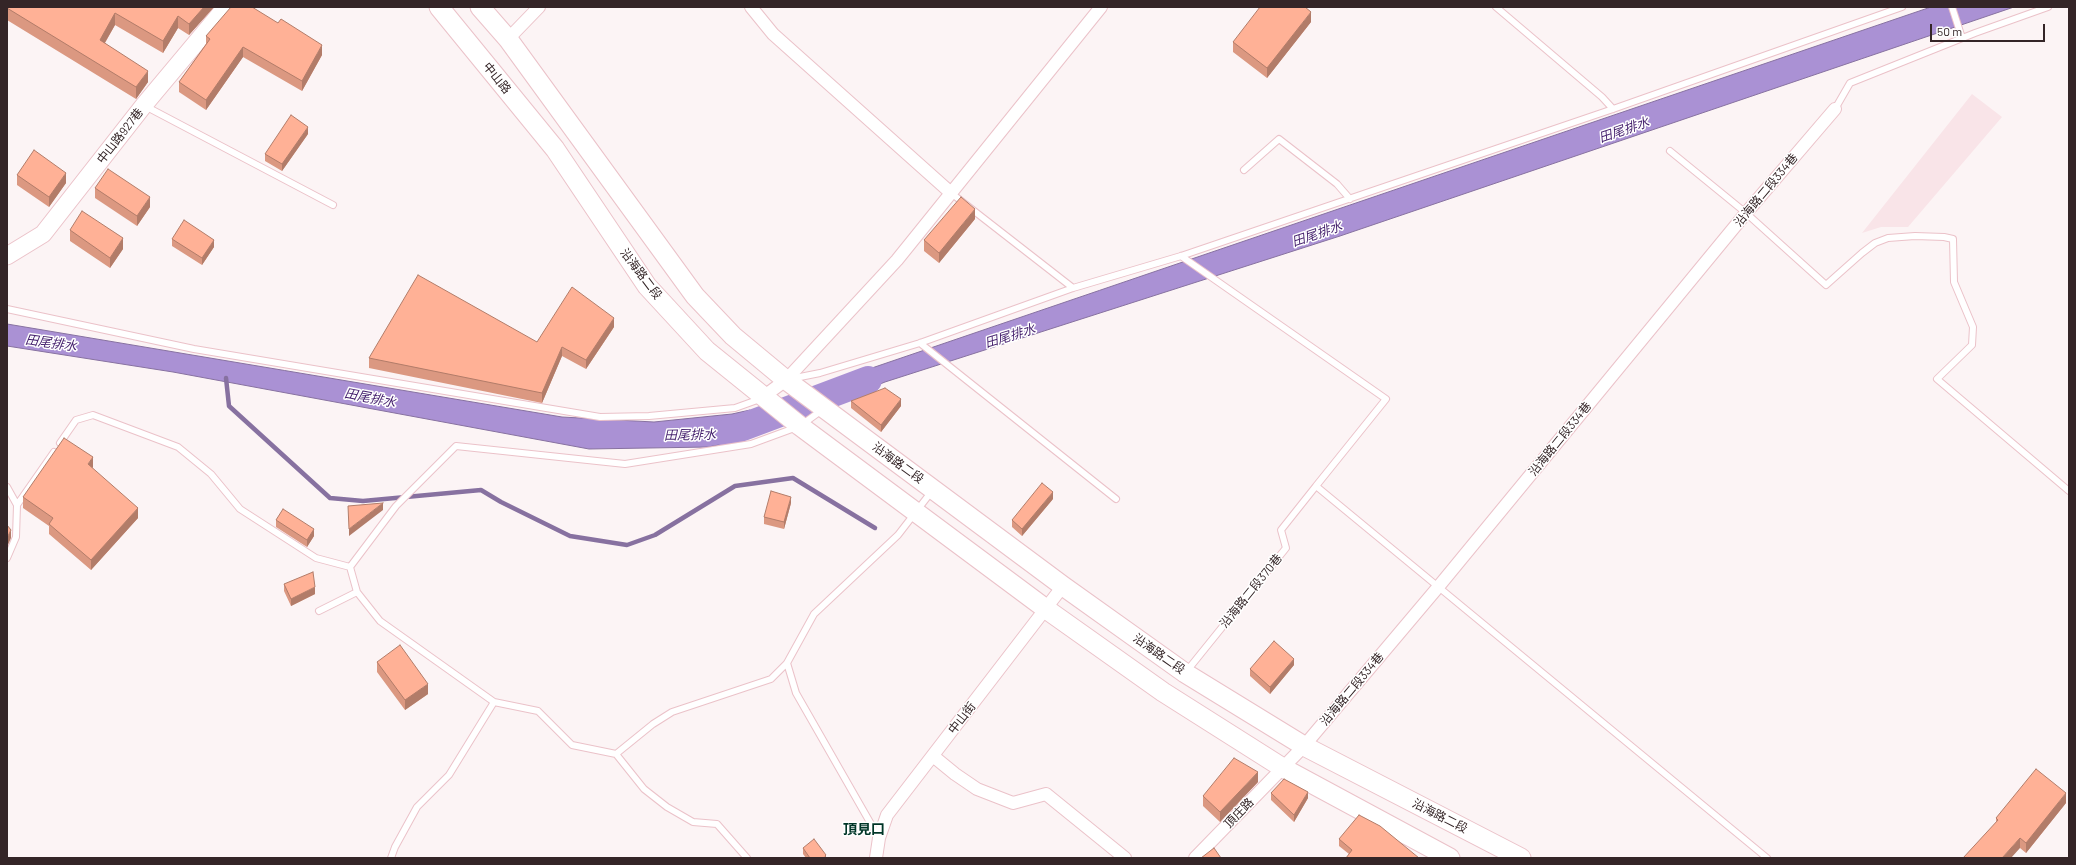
<!DOCTYPE html>
<meta charset="utf-8">
<style>
body{margin:0}
#map{position:relative;width:2076px;height:865px;overflow:hidden;background:#fcf4f5;font-family:Barlow,sans-serif}
canvas{display:block}
.frame{position:absolute;inset:0;border:8px solid #342527;pointer-events:none}
.scale{position:absolute;left:1930px;top:24px;width:115px;height:18px;box-sizing:border-box;border:2px solid #342527;border-top:0;padding-left:5px;font-size:12px;line-height:14px;white-space:nowrap;color:#342527;-webkit-text-stroke:3px #fff;paint-order:stroke}
</style>
<div id="map">
<canvas width="2076" height="865"></canvas>
<div class="frame"></div>
<div class="scale">50 m</div>
</div>
<script>
const ctx = document.querySelector('canvas').getContext('2d');
ctx.lineJoin = 'round';
function paint(path, color) { ctx.fillStyle = color; ctx.fill(path, 'evenodd'); }
const shape = rows => new Path2D(rows.map(r => 'M' + r).join(''));
function trace(path, color, width, dash) { ctx.strokeStyle = color; ctx.lineWidth = width; ctx.lineCap = dash ? 'butt' : 'round'; ctx.setLineDash(dash || []); ctx.stroke(path); }
function write(font, color, halo, rows, align = 'center') {
  ctx.font = font + ' Barlow,"Noto Sans TC",sans-serif'; ctx.lineWidth = 3; ctx.setLineDash([]); ctx.textBaseline = 'middle'; ctx.strokeStyle = halo; ctx.fillStyle = color; for (const [text, x, y, turn = 0] of rows) {
    ctx.save(); ctx.translate(x, y); ctx.rotate((+turn || 0) * Math.PI / 180); ctx.textAlign = isNaN(turn) ? turn : align; if (halo) ctx.strokeText(text, 0, 0); ctx.fillText(text, 0, 0); ctx.restore();
  }
}
paint(shape([
 [1972,94,2002,117,1908,227,1881,227,1862,233]
]), '#f9e4e8');
const water = shape([
 [1931,7,2014,7,1340,236,885,382,841,400,822,385,1931,7],
 [7,324,562,417,654,422,732,414,750,410,771,426,740,441,708,447,589,449,173,372,7,346,7,324]
]);
paint(water, '#aa91d4');
trace(water, '#8771a0', 1);
trace(shape([
 [226,378,229,406,330,498,363,501,481,490,501,502,570,536,627,545,655,535,735,486,793,478,875,528]
]), '#8771a0', 4.5);
trace(shape([
 [727,433,868,380]
]), '#aa91d4', 28);
const lane = shape([
 [1496,7,1602,97,1613,109],
 [1952,7,1962,38],
 [145,106,333,205],
 [1835,109,1850,83,1975,33,2048,7],
 [1670,151,1746,213,1826,285,1862,253,1875,243,1888,238,1915,236,1944,237,1953,239,1954,282,1973,327,1972,345,1937,379,2069,491],
 [1244,170,1279,139,1337,184,1350,199],
 [951,193,1073,288],
 [1181,256,1386,399,1316,486,1767,858],
 [7,309,194,349,600,417,649,416,735,408,760,399],
 [920,343,1116,499],
 [790,379,820,373,920,343,1073,288,1181,256,1613,109,1902,7],
 [60,443,76,420,93,415,178,447,211,474,240,509,316,558,350,567],
 [7,487,17,505,16,537,7,558],
 [17,505,54,452],
 [357,592,350,567,396,506,456,446,625,464,751,444,800,426,822,410],
 [319,611,357,592,380,621,494,702,449,775,417,807,395,847,391,858],
 [787,663,796,693,879,838],
 [1186,672,1286,548,1281,530,1316,486],
 [494,702,538,711,572,745,616,754,653,724,672,712,771,679,787,663,814,614,898,535,932,491],
 [616,754,644,789,667,807,693,822,717,824,747,858]
]);
const street = shape([
 [751,7,773,34,951,193],
 [508,39,539,7],
 [763,397,786,380,897,260,1101,7],
 [933,756,955,774,977,789,1013,803,1046,794,1125,858],
 [876,858,879,838,887,815,1063,586],
 [1195,858,1304,746,1439,586,1746,213,1835,109]
]);
const secondary = shape([
 [7,256,43,234,144,105,226,7]
]);
const primary = shape([
 [439,7,555,149,647,286,707,351,800,426,1046,609,1163,692,1283,768,1450,858],
 [480,7,508,39,695,296,733,336,786,380,1063,586,1185,673,1304,746,1521,858]
]);
trace(lane, '#ebc2c9', 8);
trace(street, '#ebc2c9', 14);
trace(secondary, '#ebc2c9', 19);
trace(primary, '#ebc2c9', 21);
trace(lane, '#fff', 6);
trace(street, '#fff', 12);
trace(secondary, '#fff', 17);
trace(primary, '#fff', 19);
paint(shape([
 [7,7,214,7,189,35,178,28,163,53,115,25,105,43,148,82,136,99,7,20],
 [1311,22,1267,78,1233,52,1233,42],
 [206,36,322,55,302,91,243,57,206,110,179,92,179,82,206,44],
 [308,134,282,171,265,161,265,154],
 [17,175,66,183,49,207,17,185],
 [95,188,150,207,137,226,95,198],
 [975,219,939,263,924,251,924,240],
 [70,230,123,249,110,268,70,241],
 [172,239,214,247,202,265,172,246],
 [614,327,586,369,562,356,542,403,369,368,369,358,537,342],
 [851,401,901,406,881,432,851,408],
 [93,467,92,468,138,518,91,570,49,534,49,526,23,508,23,497],
 [1053,499,1022,536,1012,527,1012,520],
 [791,503,784,529,764,524,764,517],
 [276,520,314,536,307,547,276,527],
 [284,584,315,594,291,606,284,591],
 [377,662,428,694,405,710,377,672],
 [1294,665,1270,694,1250,676,1250,669],
 [1258,782,1220,822,1203,806,1203,796],
 [1271,793,1308,798,1294,822,1271,800],
 [2066,803,2026,853,2020,848,1996,821,1996,818],
 [1339,839,1419,858,1349,854,1339,846],
 [803,848,826,855,826,858,806,858,803,854]
]), '#db9881');
paint(shape([
 [204,7,214,7,189,35,189,24],
 [1311,12,1311,22,1267,78,1267,68],
 [115,13,115,25,100,51,100,40],
 [178,16,178,28,163,53,163,41],
 [322,45,322,55,302,91,302,81],
 [243,47,243,57,206,110,206,100],
 [148,71,148,82,136,99,136,87],
 [308,127,308,134,282,171,282,164],
 [66,173,66,183,49,207,49,197],
 [150,197,150,207,137,226,137,216],
 [975,209,975,219,939,263,939,253],
 [123,238,123,249,110,268,110,258],
 [214,240,214,247,202,265,202,258],
 [614,318,614,327,586,369,586,360],
 [562,347,562,356,542,403,542,393],
 [901,399,901,406,881,432,881,425],
 [93,457,93,467,88,475,88,464],
 [1053,492,1053,499,1022,536,1022,529],
 [791,497,791,503,784,529,784,522],
 [383,503,383,510,349,536,349,529],
 [138,508,138,518,91,570,91,560],
 [314,529,314,536,307,547,307,540],
 [11,530,11,538,7,547,7,538],
 [315,587,315,594,291,606,291,599],
 [1294,659,1294,665,1270,694,1270,687],
 [428,684,428,694,405,710,405,700],
 [1258,772,1258,782,1220,822,1220,812],
 [1308,792,1308,798,1294,822,1294,815],
 [2066,793,2066,803,2026,853,2026,843],
 [2020,838,2020,848,2011,858,2002,858]
]), '#b27c69');
const building = shape([
 [7,7,204,7,189,24,178,16,163,41,115,13,100,40,148,71,136,87,7,8,7,7],
 [231,7,252,7,278,23,281,19,322,45,302,81,243,47,206,100,179,82,210,39,206,36,231,7],
 [1260,7,1305,7,1311,12,1267,68,1233,42,1260,7],
 [291,115,308,127,282,164,265,154,291,115],
 [34,150,66,173,49,197,17,175,34,150],
 [108,169,150,197,137,216,95,188,108,169],
 [961,197,975,209,939,253,924,240,961,197],
 [82,211,123,238,110,258,70,230,82,211],
 [184,220,214,240,202,258,172,239,184,220],
 [418,275,537,342,572,287,614,318,586,360,562,347,542,393,369,358,418,275],
 [885,388,901,399,881,425,851,401,885,388],
 [64,438,93,457,88,464,138,508,91,560,49,524,53,518,23,497,64,438],
 [1042,483,1053,492,1022,529,1012,520,1042,483],
 [771,491,791,497,784,522,764,517,771,491],
 [383,503,349,529,348,506,383,503],
 [283,509,314,529,307,540,276,520,283,509],
 [7,525,11,530,7,538,7,525],
 [313,572,315,587,291,599,284,584,313,572],
 [1274,641,1294,659,1270,687,1250,669,1274,641],
 [400,645,428,684,405,700,377,662,400,645],
 [1234,758,1258,772,1220,812,1203,796,1234,758],
 [2036,769,2066,793,2026,843,2020,838,2002,858,1963,858,1998,820,1996,818,2036,769],
 [1284,779,1308,792,1294,815,1271,793,1284,779],
 [1359,815,1380,826,1419,858,1346,858,1352,850,1339,839,1359,815],
 [814,839,826,855,825,856,826,858,810,858,803,848,814,839],
 [1214,848,1221,858,1201,858,1214,848]
]);
paint(building, '#ffb196');
trace(building, '#b27c69', 1);
write('12px', '#342527', '#fff', [
 ["中山路",497,78,51],
 ["中山路927巷",120,136,-52],
 ["沿海路二段334巷",1766,190,-50],
 ["沿海路二段",641,274,53],
 ["沿海路二段334巷",1560,439,-51],
 ["沿海路二段",898,463,36],
 ["沿海路二段370巷",1251,591,-51],
 ["沿海路二段",1159,654,35],
 ["沿海路二段334巷",1352,689,-50],
 ["中山街",962,718,-52],
 ["頂庄路",1239,813,-46],
 ["沿海路二段",1440,816,27]
]);
write('italic 13px', '#431e6c', '#fff', [
 ["田尾排水",1624,130,-19],
 ["田尾排水",1317,234,-19],
 ["田尾排水",1010,336,-17],
 ["田尾排水",51,343,8],
 ["田尾排水",370,398,11],
 ["田尾排水",690,435,-1]
]);
write('bold 14px', '#003628', '#fff', [
 ["頂見口",864,829]
]);
</script>
